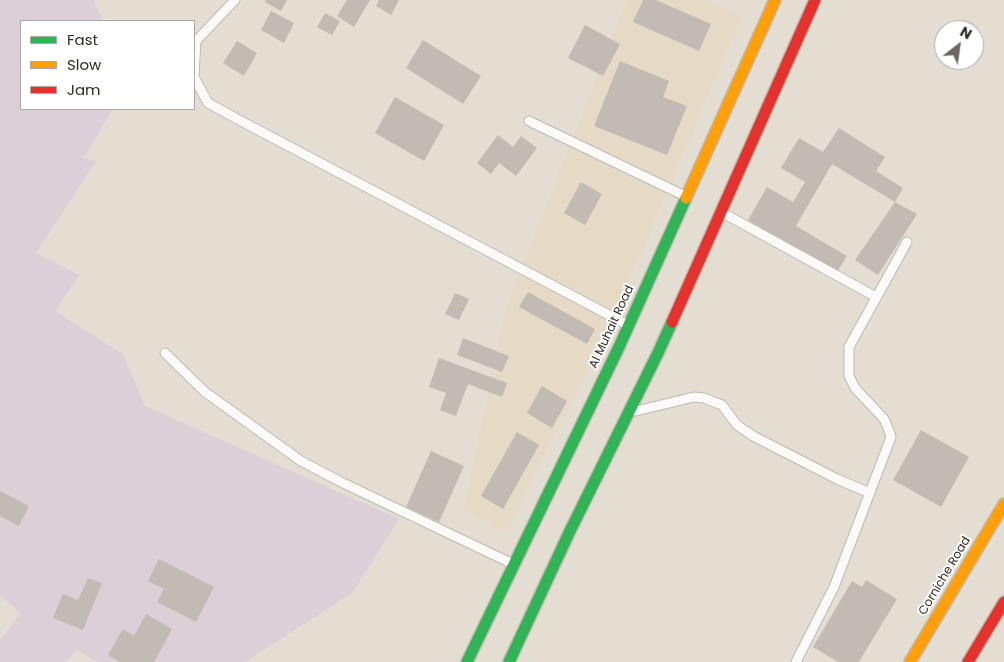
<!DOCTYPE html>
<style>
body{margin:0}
#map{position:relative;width:1004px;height:662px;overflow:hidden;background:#e4ddd2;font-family:Poppins,sans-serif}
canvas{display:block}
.legend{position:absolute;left:20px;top:20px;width:175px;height:90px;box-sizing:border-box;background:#fff;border:1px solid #aba9a6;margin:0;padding:6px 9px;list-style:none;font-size:15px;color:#2e2921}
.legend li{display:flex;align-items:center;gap:10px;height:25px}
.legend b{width:25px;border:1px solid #aba9a6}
.north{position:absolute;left:934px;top:20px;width:50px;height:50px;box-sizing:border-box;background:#fff;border:1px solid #aba9a6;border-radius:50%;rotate:30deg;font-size:14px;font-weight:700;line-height:20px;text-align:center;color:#2e2921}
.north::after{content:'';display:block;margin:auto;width:18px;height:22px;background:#6e685f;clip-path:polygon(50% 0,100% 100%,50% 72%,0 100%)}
</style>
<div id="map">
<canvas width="1004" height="662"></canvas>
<ul class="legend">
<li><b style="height:6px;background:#30b455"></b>Fast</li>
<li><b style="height:6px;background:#ff9f0a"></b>Slow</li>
<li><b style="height:6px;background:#e5322d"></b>Jam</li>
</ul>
<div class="north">N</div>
</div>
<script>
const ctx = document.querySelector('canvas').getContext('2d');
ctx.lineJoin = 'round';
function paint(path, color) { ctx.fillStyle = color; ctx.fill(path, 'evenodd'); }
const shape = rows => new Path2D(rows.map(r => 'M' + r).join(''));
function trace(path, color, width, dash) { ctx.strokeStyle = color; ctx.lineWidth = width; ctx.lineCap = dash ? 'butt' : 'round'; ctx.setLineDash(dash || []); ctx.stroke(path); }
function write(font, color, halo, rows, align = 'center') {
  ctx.font = font + ' Poppins,sans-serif'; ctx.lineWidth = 4; ctx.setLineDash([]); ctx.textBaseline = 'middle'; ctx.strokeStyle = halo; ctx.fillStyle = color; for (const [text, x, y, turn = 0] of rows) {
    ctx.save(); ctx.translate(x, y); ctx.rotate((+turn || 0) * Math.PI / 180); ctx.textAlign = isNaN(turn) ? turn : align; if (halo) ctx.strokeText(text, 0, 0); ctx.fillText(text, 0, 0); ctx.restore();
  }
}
paint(shape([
 [627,0,703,0,742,16,639,258,583,381,505,532,464,510,505,311]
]), '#e6d9c5');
paint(shape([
 [0,0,95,0,94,3,104,21,21,21,21,109,113,109,83,158,96,161,36,253,79,275,55,311,123,354,145,406,399,519,352,593,245,662,98,662,77,650,66,662,0,662,0,640,21,613,0,596]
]), '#dccfd8');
paint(shape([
 [266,0,287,0,281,11,265,2],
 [347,0,370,0,354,27,337,16],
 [379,0,399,0,391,15,376,6],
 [643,0,656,0,711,24,699,51,633,22],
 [271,11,294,23,284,43,261,30],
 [325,13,340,21,332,35,317,27],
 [585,25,620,44,603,76,568,58],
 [423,40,481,76,463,104,406,68],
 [237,41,257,53,244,76,223,63],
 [620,61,669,81,663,97,687,106,667,155,594,126],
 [395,97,444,125,424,161,375,133],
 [839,128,885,157,876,171,903,188,895,202,832,164,796,226,847,256,837,272,748,220,767,187,793,202,805,182,781,168,799,138,823,152],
 [498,135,513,147,521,136,537,148,516,176,499,163,491,174,477,163],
 [581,182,602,194,585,225,564,213],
 [895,202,917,214,878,275,855,260],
 [528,292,595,329,587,344,519,307],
 [455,293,469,299,459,320,445,314],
 [463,338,509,356,502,372,457,355],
 [439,358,507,383,502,397,468,384,456,416,440,410,446,393,429,387],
 [542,386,567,401,552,428,527,413],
 [921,430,969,457,941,507,893,480],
 [517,432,539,445,503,509,481,496],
 [431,451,464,466,439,522,406,507],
 [0,491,29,506,19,526,0,516],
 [159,559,214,587,196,622,157,602,164,589,148,581],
 [88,578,102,583,83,630,53,618,63,594,78,600],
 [866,580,897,599,859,662,838,662,813,647,852,581,862,587],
 [146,614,172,629,154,662,120,662,108,655,123,629,134,636]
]), '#c1bbb3');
const lane = shape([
 [194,75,196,41,235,0],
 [194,77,208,103,241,121,626,324],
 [529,121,685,196],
 [723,213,876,297],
 [165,353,205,392,301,461,343,483,511,563],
 [636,411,694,397,704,398,714,402,722,405,737,425,753,436,837,479,870,493],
 [796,662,834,587,891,437,888,428,884,419,855,388,849,376,849,347,907,242]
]);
const fast = shape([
 [467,662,619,347,686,198],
 [509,662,569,533,658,353,672,322]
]);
const slow = shape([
 [686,198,775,0],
 [910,662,1004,504]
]);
const jam = shape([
 [672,322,815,0],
 [968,662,1004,602]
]);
trace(lane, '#bfb9b0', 11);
trace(fast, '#bfb9b0', 14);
trace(slow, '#bfb9b0', 14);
trace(jam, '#bfb9b0', 14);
trace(lane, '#fbfaf8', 9);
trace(fast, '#30b455', 11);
trace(slow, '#ff9f0a', 11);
trace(jam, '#e5322d', 11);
write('12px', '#2e2921', '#fff', [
 ["Al Muhait Road",612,327,-65],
 ["Corniche Road",945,576,-59]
]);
</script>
